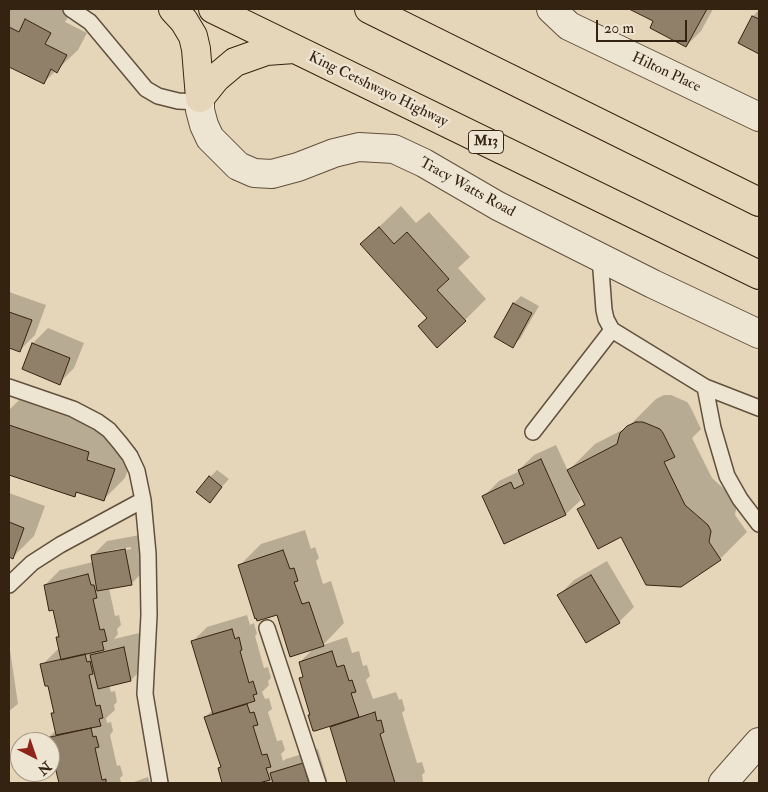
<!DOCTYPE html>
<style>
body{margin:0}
#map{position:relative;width:768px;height:792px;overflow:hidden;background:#e5d6b9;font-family:"IM FELL Double Pica",serif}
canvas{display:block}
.frame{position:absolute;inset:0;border:10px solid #352312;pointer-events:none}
.north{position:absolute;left:10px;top:732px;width:50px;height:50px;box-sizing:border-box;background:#eee4d2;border:1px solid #a49785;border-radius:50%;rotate:139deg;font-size:14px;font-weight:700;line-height:20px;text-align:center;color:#352312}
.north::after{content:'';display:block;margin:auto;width:18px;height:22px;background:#8f2418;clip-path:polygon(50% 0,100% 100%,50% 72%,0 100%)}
.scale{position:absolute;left:596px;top:20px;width:91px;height:22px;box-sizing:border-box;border:2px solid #352312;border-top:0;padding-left:6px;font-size:15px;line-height:18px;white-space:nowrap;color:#352312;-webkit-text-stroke:4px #eee4d2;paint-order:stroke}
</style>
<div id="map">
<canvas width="768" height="792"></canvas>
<div class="frame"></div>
<div class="north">N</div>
<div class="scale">20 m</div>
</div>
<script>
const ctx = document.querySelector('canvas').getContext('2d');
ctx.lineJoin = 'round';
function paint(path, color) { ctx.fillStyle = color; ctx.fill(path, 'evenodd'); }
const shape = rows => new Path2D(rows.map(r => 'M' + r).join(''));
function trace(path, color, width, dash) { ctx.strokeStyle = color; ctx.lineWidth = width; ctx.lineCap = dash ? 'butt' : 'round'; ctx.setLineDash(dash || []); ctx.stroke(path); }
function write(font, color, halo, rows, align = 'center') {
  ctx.font = font + ' "IM FELL Double Pica",serif'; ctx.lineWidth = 5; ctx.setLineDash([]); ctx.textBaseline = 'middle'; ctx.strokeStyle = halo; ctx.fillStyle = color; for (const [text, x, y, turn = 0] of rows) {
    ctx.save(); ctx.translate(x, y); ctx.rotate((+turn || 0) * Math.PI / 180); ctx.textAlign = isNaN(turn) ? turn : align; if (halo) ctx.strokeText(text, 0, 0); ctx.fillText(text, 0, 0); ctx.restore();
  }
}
paint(shape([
 [9,9,67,9,72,11,65,22,87,33,78,50,43,83,9,65],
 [632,9,713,9,701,31,686,46,655,21],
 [759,10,759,52,740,43,753,16],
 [401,206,416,223,429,212,470,257,458,268,486,299,465,320,428,317,361,244],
 [9,292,46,305,35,335,20,350,9,347],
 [521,296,539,306,520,339,512,346,495,337,514,303],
 [48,328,84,343,74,368,59,383,23,369,33,343],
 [664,395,671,395,687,402,690,406,701,429,692,438,712,478,734,498,737,504,735,515,747,532,720,559,621,535,578,509,585,503,580,493,578,494,581,500,566,514,484,496,499,481,520,471,519,470,534,455,556,445,568,471,595,444,628,427,656,399],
 [19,400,109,431,107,438,136,448,125,478,103,500,78,492,74,496,9,473,9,410],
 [217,470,229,479,209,501,210,477],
 [9,493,45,506,34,536,13,557,9,556],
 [305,530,311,549,315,547,319,558,316,561,323,584,331,581,344,623,323,645,347,637,352,653,359,651,363,666,367,665,370,676,366,680,373,699,396,692,399,700,402,699,405,710,402,713,417,763,422,762,425,772,422,775,423,781,422,783,348,783,331,727,334,724,310,715,311,714,301,679,304,675,300,662,315,647,277,614,239,566,261,544],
 [140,535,146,569,131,584,109,588,115,616,119,615,121,625,117,629,118,634,114,639,139,633,146,665,131,680,109,685,111,692,115,691,117,702,114,705,115,710,106,718,107,723,111,722,113,731,110,735,117,766,120,765,123,775,120,778,121,783,60,783,48,738,56,730,53,714,55,711,49,684,42,665,57,650,60,649,57,638,60,635,54,609,45,585,60,570,93,562,92,556,107,541],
 [131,547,131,549,107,553,107,551],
 [607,561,634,607,619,622,559,595,574,580],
 [247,615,250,625,254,623,257,634,255,636,264,668,268,667,271,678,268,681,269,685,262,692,265,699,269,698,272,709,268,712,277,741,282,740,285,750,281,754,283,761,286,759,318,749,327,780,324,783,224,783,219,768,222,766,205,717,213,710,192,642,207,627],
 [9,643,18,704,9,711],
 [148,777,150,783,131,783]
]), '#0003');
const building = shape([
 [629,9,707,9,686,47,650,28,653,21,629,9],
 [752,16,759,19,759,54,738,43,752,16],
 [25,19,51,33,45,44,67,55,57,73,51,69,44,84,9,67,9,27,19,32,25,19],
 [379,227,394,244,407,232,449,279,437,290,466,321,437,348,418,326,427,318,360,244,379,227],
 [513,303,532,313,513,348,494,337,513,303],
 [9,312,32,320,20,352,9,348,9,312],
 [32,343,70,358,60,385,22,369,32,343],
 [636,422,643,422,660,429,663,433,675,457,664,462,685,505,708,525,711,531,709,542,721,560,681,587,646,585,621,537,598,549,577,509,585,505,567,470,617,444,620,433,627,426,636,422],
 [9,425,89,452,87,460,115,469,104,501,76,492,75,497,9,475,9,425],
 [541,459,566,515,504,544,482,496,511,482,514,489,524,484,518,470,541,459],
 [209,476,222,487,210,503,196,492,209,476],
 [9,522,24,528,13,559,9,557,9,522],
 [125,549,132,585,97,591,91,555,125,549],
 [283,550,290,569,294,568,298,581,294,582,302,604,309,602,324,646,290,657,277,615,257,621,256,618,255,619,238,565,283,550],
 [88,574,91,585,94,585,97,598,93,599,100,630,104,629,107,641,102,642,104,650,61,660,56,637,59,637,53,610,49,611,44,585,88,574],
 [591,575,620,623,586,643,557,595,591,575],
 [232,629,235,639,239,637,242,650,240,651,249,683,253,681,257,694,253,695,255,701,213,714,191,641,232,629],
 [124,647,131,681,98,689,90,655,124,647],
 [332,651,337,667,344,665,349,681,352,680,356,692,351,693,359,717,315,731,313,731,308,715,310,715,299,678,303,677,299,662,332,651],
 [85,654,87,662,90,661,93,674,89,675,96,706,100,705,103,718,99,719,101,726,56,735,51,713,54,713,48,686,45,686,40,664,85,654],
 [247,704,250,713,254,712,258,725,253,726,262,755,267,754,271,767,266,768,270,780,259,783,222,783,218,768,221,767,204,717,247,704],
 [375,712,377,721,381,720,384,732,380,734,395,783,347,783,330,727,375,712],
 [91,728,93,737,96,736,99,747,95,748,102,780,106,779,106,783,59,783,53,759,51,759,50,754,50,742,47,742,46,738,91,728],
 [303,763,309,783,273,783,270,773,303,763]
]);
paint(building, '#918069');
trace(building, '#352312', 1);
const lane = shape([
 [71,9,90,22,146,89,158,96,178,101,200,102],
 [600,257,604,310,606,319,612,330,705,387,759,408],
 [9,387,73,409,98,422,109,430,120,443,130,456,137,471,143,500,148,554,149,615,145,694,160,783],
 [705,387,713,428,727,476,740,499,759,524],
 [533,432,612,330],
 [9,585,32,563,60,545,143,500],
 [267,628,318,783]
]);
const street = shape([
 [551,9,569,26,759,117],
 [200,98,200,110,204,125,210,138,238,166,254,173,272,174,298,167,334,153,359,147,394,149,424,163,498,206,653,284,759,334],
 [723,783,759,742]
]);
const highway = shape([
 [173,9,184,21,193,36,196,49,200,98],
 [213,9,759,275],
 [369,9,759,202],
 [200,98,216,78,235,62,266,51,294,49]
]);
trace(lane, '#61503c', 18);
trace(street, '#61503c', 30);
trace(highway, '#352312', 30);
trace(lane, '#eee4d2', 15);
trace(street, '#eee4d2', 28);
trace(highway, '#e5d6b9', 28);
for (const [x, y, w] of [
 [486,142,35]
]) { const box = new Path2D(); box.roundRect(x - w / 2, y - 11.5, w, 23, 4); ctx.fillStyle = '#eee4d2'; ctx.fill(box); trace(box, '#352312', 1); }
write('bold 14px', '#352312', null, [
 ["M13",486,142]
]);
write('15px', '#352312', '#eee4d2', [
 ["Hilton Place",666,73,25],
 ["King Cetshwayo Highway",378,90,26],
 ["Tracy Watts Road",467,188,29]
]);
</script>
